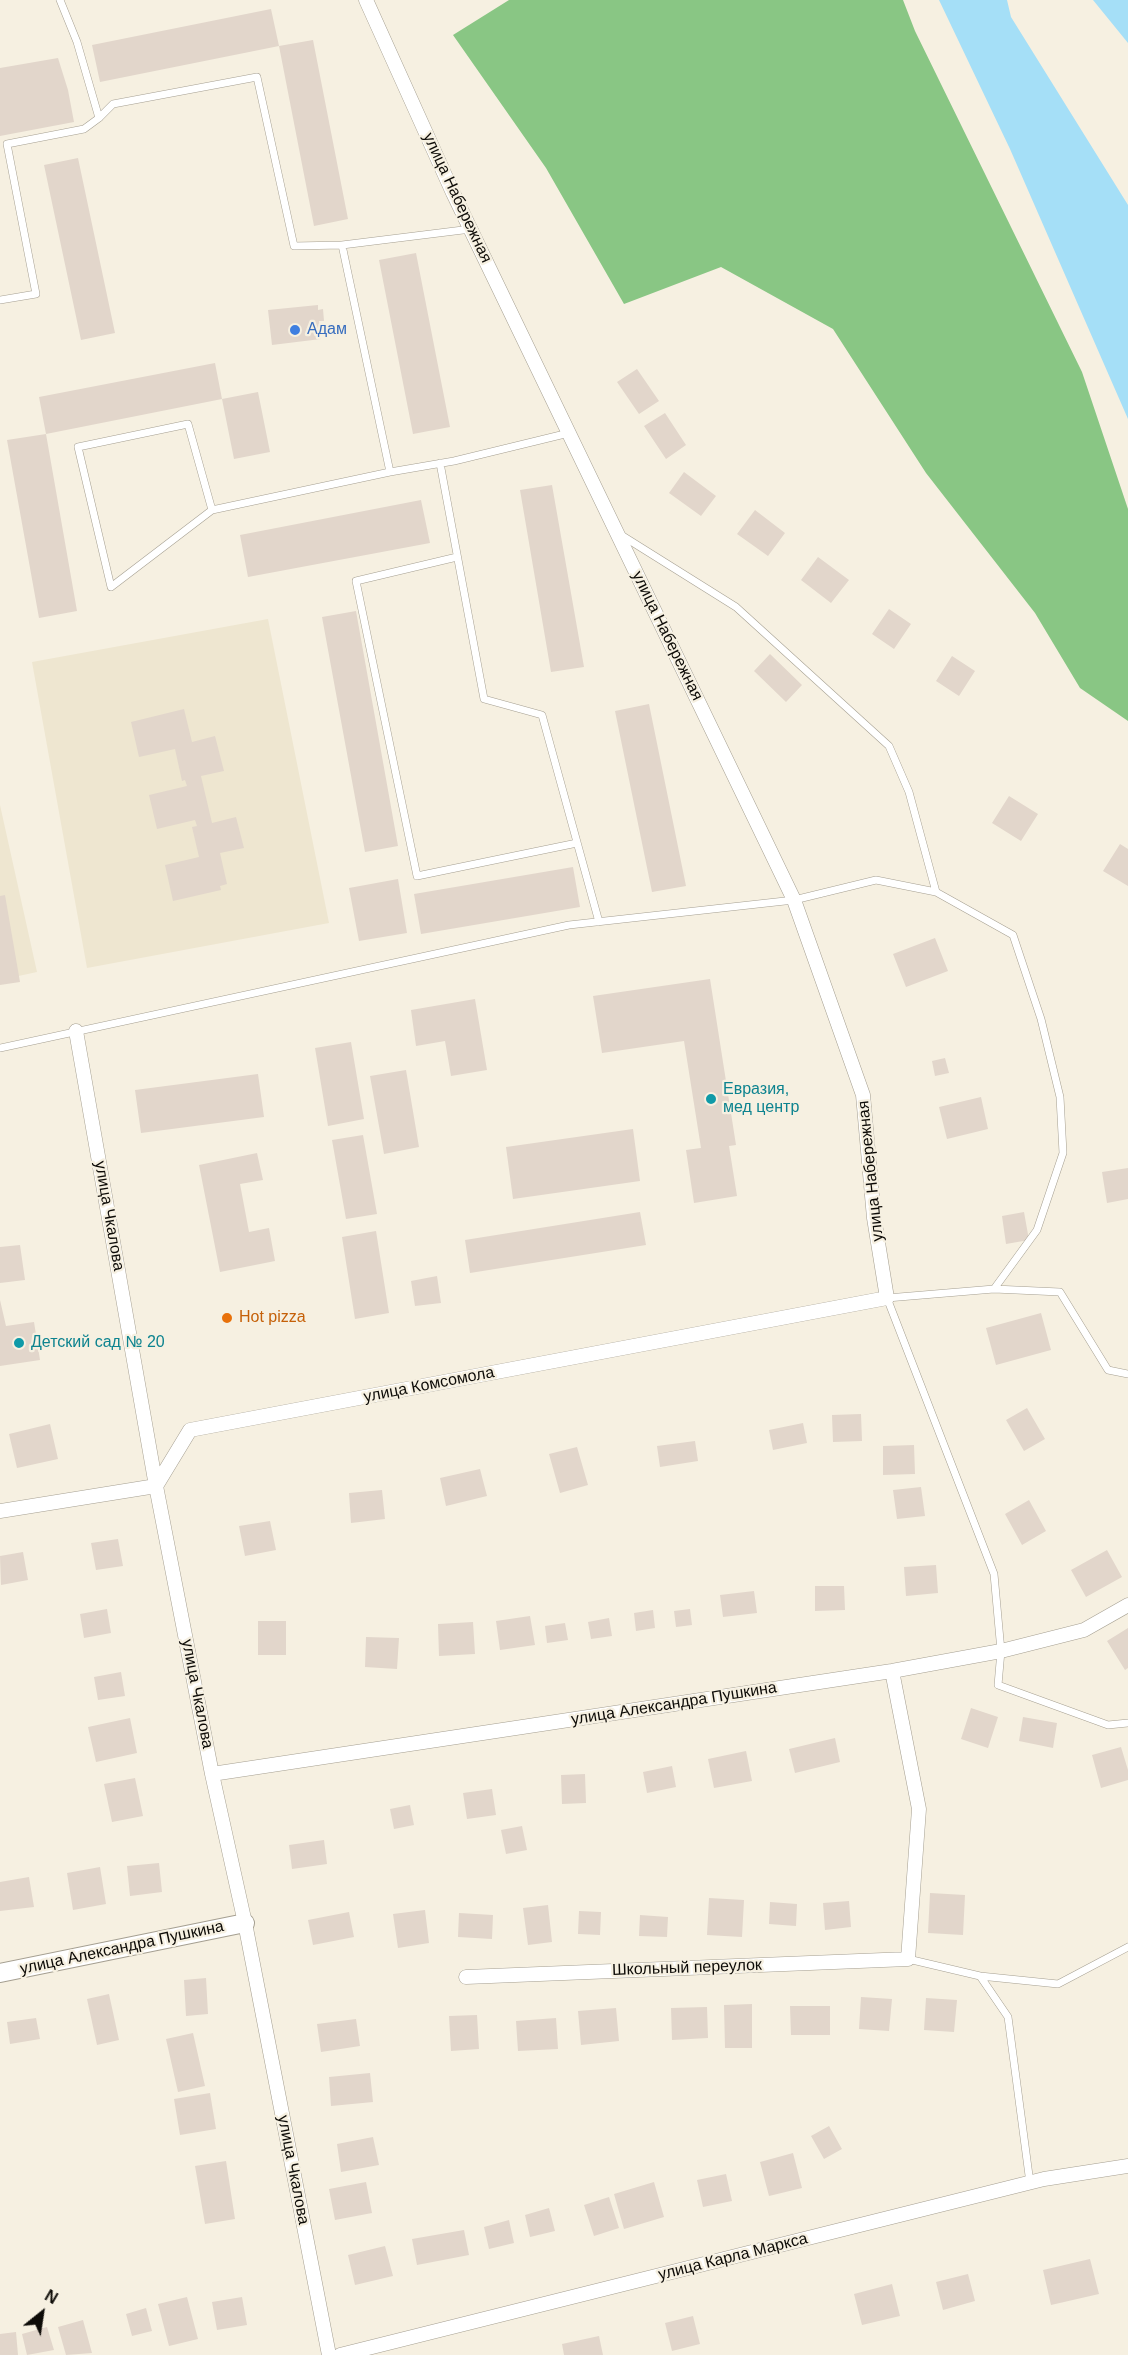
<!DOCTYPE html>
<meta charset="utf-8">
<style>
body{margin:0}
#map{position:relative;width:1128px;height:2355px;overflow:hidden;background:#f6f0e1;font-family:Arial,sans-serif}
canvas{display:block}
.north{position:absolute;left:12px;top:2283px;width:60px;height:60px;-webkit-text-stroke:4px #f6f0e1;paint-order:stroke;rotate:30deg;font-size:16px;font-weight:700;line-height:24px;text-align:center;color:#0d0b07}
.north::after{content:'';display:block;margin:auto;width:21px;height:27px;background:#0d0b07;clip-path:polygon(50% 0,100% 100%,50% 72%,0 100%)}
</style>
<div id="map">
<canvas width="1128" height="2355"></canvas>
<div class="north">N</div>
</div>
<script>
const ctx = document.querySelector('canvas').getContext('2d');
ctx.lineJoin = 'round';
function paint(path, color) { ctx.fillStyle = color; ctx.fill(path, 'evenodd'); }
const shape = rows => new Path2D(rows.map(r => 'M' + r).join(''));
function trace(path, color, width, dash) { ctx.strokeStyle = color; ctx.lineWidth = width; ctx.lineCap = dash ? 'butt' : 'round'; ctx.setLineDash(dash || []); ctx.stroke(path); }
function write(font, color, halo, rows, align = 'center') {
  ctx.font = font + ' Arial,sans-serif'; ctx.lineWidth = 4.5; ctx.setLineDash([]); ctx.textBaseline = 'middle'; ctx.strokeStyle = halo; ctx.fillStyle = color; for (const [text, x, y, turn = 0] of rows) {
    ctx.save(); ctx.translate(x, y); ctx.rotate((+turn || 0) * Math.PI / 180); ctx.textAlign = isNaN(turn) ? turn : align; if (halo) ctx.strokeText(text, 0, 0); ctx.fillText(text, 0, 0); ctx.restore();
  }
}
paint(shape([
 [268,619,329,923,87,968,32,662],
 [0,805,37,972,0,980]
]), '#eee6d0');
paint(shape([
 [509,0,903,0,915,31,1082,372,1128,509,1128,721,1080,688,1035,613,926,473,833,329,721,267,624,304,546,168,453,35]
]), '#89c684');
paint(shape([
 [939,0,1007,0,1011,17,1128,205,1128,419,1010,149],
 [1093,0,1128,0,1128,43]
]), '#a5dff7');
paint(shape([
 [271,9,279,46,100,82,92,45],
 [313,40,348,219,314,226,279,46],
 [58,58,68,90,74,122,0,136,0,68],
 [78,158,115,333,81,340,44,165],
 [416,253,450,427,413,434,379,260],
 [318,305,318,310,323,309,324,321,319,321,321,339,272,345,268,310],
 [215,363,222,399,46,434,39,397],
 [637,369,659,401,639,414,617,382],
 [258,392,270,452,234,459,222,399],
 [665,413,686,445,666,459,644,426],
 [46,434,77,611,39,618,7,440],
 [684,472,716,496,701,516,669,493],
 [552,485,584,667,551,672,520,490],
 [421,500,430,543,248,577,240,535],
 [755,510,785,533,768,556,737,534],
 [818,557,849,580,831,603,801,580],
 [889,609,911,624,894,649,872,634],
 [356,611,398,846,365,852,322,617],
 [770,654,802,685,786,702,754,671],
 [952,656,975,671,959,696,936,681],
 [649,704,686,886,652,892,615,711],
 [184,709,192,742,215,736,224,771,201,776,212,823,236,817,244,848,220,853,227,884,220,886,221,890,173,901,165,865,199,857,192,827,197,826,195,820,157,829,149,795,187,786,185,780,182,781,175,749,139,757,131,722],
 [1009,796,1038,814,1021,841,992,823],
 [1120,844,1128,849,1128,886,1103,871],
 [573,867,580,907,421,934,414,894],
 [398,879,407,933,359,941,349,888],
 [5,895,20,982,0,985,0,896],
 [935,938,948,971,906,987,893,954],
 [710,979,736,1145,729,1146,737,1196,694,1203,686,1150,701,1148,684,1041,602,1053,593,996],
 [475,999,487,1070,451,1076,445,1041,416,1046,411,1010],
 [351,1042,364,1119,328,1126,315,1048],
 [945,1058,949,1073,935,1076,932,1061],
 [406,1070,419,1147,384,1154,370,1076],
 [258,1074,264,1117,141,1133,135,1090],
 [981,1097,988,1129,947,1139,939,1107],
 [633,1129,640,1181,513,1199,506,1147],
 [363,1135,377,1214,346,1219,332,1140],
 [257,1153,263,1180,240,1184,249,1232,269,1228,275,1261,220,1272,199,1165],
 [1128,1168,1128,1199,1107,1203,1102,1172],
 [640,1212,646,1245,470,1273,465,1240],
 [1024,1212,1029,1240,1006,1244,1002,1216],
 [376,1231,389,1313,355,1319,342,1237],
 [20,1245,25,1280,0,1283,0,1247],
 [437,1276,441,1303,415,1306,411,1281],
 [0,1300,6,1326,34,1322,40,1360,0,1366],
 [1041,1313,1051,1350,996,1365,986,1328],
 [1027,1408,1045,1439,1024,1451,1006,1420],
 [861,1414,862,1441,833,1442,832,1415],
 [803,1423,807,1443,773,1450,769,1430],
 [50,1424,58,1459,17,1468,9,1434],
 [695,1441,698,1461,660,1467,657,1446],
 [914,1445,915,1474,883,1475,883,1446],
 [577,1447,588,1485,560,1493,549,1454],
 [480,1469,487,1496,446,1506,440,1478],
 [921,1487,925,1516,897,1519,893,1490],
 [382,1490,385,1519,351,1523,349,1493],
 [1029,1500,1046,1531,1022,1545,1005,1514],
 [270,1521,276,1550,245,1556,239,1526],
 [118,1539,123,1566,96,1570,91,1543],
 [1107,1550,1122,1577,1086,1597,1071,1570],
 [23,1552,28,1580,1,1585,0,1556],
 [936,1565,938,1593,906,1596,904,1567],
 [815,1586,844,1586,845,1610,815,1611],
 [754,1591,757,1613,723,1617,720,1595],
 [107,1609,111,1633,84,1638,80,1614],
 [690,1609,692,1625,676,1627,674,1611],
 [653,1610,655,1628,636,1631,634,1613],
 [530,1616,535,1645,500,1650,496,1621],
 [609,1618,612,1636,591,1639,588,1622],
 [258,1621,286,1621,286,1655,258,1655],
 [473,1622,475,1654,439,1656,438,1624],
 [565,1623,568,1640,547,1643,545,1626],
 [1128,1628,1128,1668,1125,1670,1107,1641],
 [366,1637,399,1638,397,1669,365,1667],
 [121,1672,125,1696,98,1700,94,1677],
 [971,1708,998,1717,988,1748,961,1739],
 [1023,1717,1057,1723,1053,1748,1019,1741],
 [130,1718,137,1753,96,1762,88,1727],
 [835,1738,840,1762,795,1773,789,1749],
 [1121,1747,1128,1770,1128,1780,1101,1788,1092,1755],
 [746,1751,752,1781,714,1788,708,1759],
 [672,1766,676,1787,647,1793,643,1772],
 [585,1774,586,1803,562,1804,561,1775],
 [135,1778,143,1816,112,1822,104,1784],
 [492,1789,496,1815,467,1819,463,1793],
 [410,1805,414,1825,394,1829,390,1809],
 [522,1826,527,1850,506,1854,501,1830],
 [324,1840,327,1864,292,1869,289,1845],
 [159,1863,162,1892,130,1896,127,1866],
 [100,1867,106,1904,73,1910,67,1873],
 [29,1877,34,1907,0,1911,0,1882],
 [930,1893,965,1895,963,1935,928,1933],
 [709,1898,744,1900,742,1937,707,1935],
 [849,1901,851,1927,825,1930,823,1903],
 [770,1902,797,1904,796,1926,769,1924],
 [548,1905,552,1942,528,1945,523,1908],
 [425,1910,429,1943,398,1948,393,1914],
 [579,1911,601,1912,600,1935,578,1934],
 [349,1912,354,1937,313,1945,308,1920],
 [459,1913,493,1915,492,1939,458,1937],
 [640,1915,668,1917,667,1937,639,1936],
 [206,1978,208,2014,186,2016,184,1980],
 [109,1994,119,2040,97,2045,87,1999],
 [861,1997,892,1999,889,2031,859,2029],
 [926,1998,957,2000,954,2032,924,2030],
 [752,2004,752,2048,725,2048,724,2005],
 [790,2006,830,2006,830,2035,791,2035],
 [707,2007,708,2038,672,2040,671,2008],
 [616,2008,619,2041,581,2045,578,2011],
 [477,2015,479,2049,451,2051,449,2016],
 [36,2018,40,2039,10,2044,7,2022],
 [556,2018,558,2049,518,2051,516,2021],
 [356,2019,360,2046,321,2052,317,2024],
 [193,2033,205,2086,178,2092,166,2039],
 [370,2073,373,2102,331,2106,329,2077],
 [210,2093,216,2129,180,2135,174,2099],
 [829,2126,842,2149,824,2159,811,2136],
 [373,2137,379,2165,341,2172,337,2144],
 [793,2153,802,2188,769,2196,760,2162],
 [226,2161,235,2219,205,2224,195,2166],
 [726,2174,732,2201,703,2207,697,2180],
 [366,2182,372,2213,335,2220,329,2189],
 [654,2182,664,2217,624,2229,614,2194],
 [609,2197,619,2228,594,2236,584,2205],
 [549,2208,555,2231,530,2237,525,2215],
 [509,2220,514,2243,489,2249,484,2227],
 [464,2230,469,2255,417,2265,412,2239],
 [385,2246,393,2276,355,2285,348,2255],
 [1090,2259,1099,2294,1051,2305,1043,2270],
 [968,2274,975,2301,943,2310,936,2282],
 [892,2284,900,2316,862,2325,854,2294],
 [187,2297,198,2339,169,2346,158,2304],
 [242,2297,247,2325,217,2330,212,2302],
 [146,2308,152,2331,132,2336,126,2314],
 [693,2316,700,2344,672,2351,665,2323],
 [83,2320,92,2353,66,2355,58,2327],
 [47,2327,54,2350,27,2355,22,2334],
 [16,2332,18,2355,0,2355,0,2334],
 [599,2336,603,2355,564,2355,562,2344]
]), '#e2d6cb');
const service = shape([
 [60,0,77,42,99,118],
 [471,229,342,245,390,472,454,461,569,433],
 [0,300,36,294,7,144,84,129,99,118,113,104,257,77,294,246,342,245],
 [440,463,484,699,542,715,599,922],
 [212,510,188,424,78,447,111,587,212,510,390,472],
 [621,535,736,607,889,746,909,792,936,892],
 [457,557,356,581,417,876,577,843],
 [0,1048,569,925,794,900,876,880,936,892,1013,935,1041,1019,1060,1097,1063,1153,1037,1230,994,1289],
 [1128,1374,1108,1370,1060,1292,994,1289,887,1298,994,1574,1001,1651,998,1685,1108,1725,1128,1723],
 [908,1959,980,1976,1008,2017,1030,2183],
 [980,1976,1058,1984,1128,1947]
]);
const minor = shape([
 [76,1031,156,1486,212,1774,245,1923,329,2355],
 [0,1511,156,1486,190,1430,887,1298,874,1218,863,1095,794,900,453,193,366,0],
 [212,1774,892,1671,1001,1651,1084,1630,1128,1605],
 [466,1977,908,1959,919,1809,892,1671],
 [340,2355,1044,2179,1128,2166]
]);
const tertiary = shape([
 [0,1973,245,1923]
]);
trace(service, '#a59f91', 8);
trace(minor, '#a59f91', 15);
trace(tertiary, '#a59f91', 20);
trace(service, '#fff', 7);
trace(minor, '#fff', 14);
trace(tertiary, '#fff', 18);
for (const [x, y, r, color] of [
 [295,330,6,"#3f7fe0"],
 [711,1099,6,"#0f9aa8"],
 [227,1318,6,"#e8710a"],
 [19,1343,6,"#0f9aa8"]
]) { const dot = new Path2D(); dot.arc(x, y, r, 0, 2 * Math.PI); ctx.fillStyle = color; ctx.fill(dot); trace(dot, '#f6f0e1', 2); }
write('16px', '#0d0b07', '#f6f0e1', [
 ["улица Набережная",457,198,65],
 ["улица Набережная",667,636,64],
 ["улица Набережная",871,1171,-96],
 ["улица Чкалова",109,1216,80],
 ["улица Комсомола",429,1385,-11],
 ["улица Чкалова",197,1694,79],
 ["улица Александра Пушкина",674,1704,-9],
 ["улица Александра Пушкина",122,1948,-12],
 ["Школьный переулок",687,1968,-2],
 ["улица Чкалова",293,2170,79],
 ["улица Карла Маркса",733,2257,-14]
]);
write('16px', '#366cbe', '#f6f0e1', [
 ["Адам",307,330]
], 'left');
write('16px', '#0d838f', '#f6f0e1', [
 ["Евразия,",723,1090],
 ["мед центр",723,1108],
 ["Детский сад № 20",31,1343]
], 'left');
write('16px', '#c56008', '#f6f0e1', [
 ["Hot pizza",239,1318]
], 'left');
</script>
